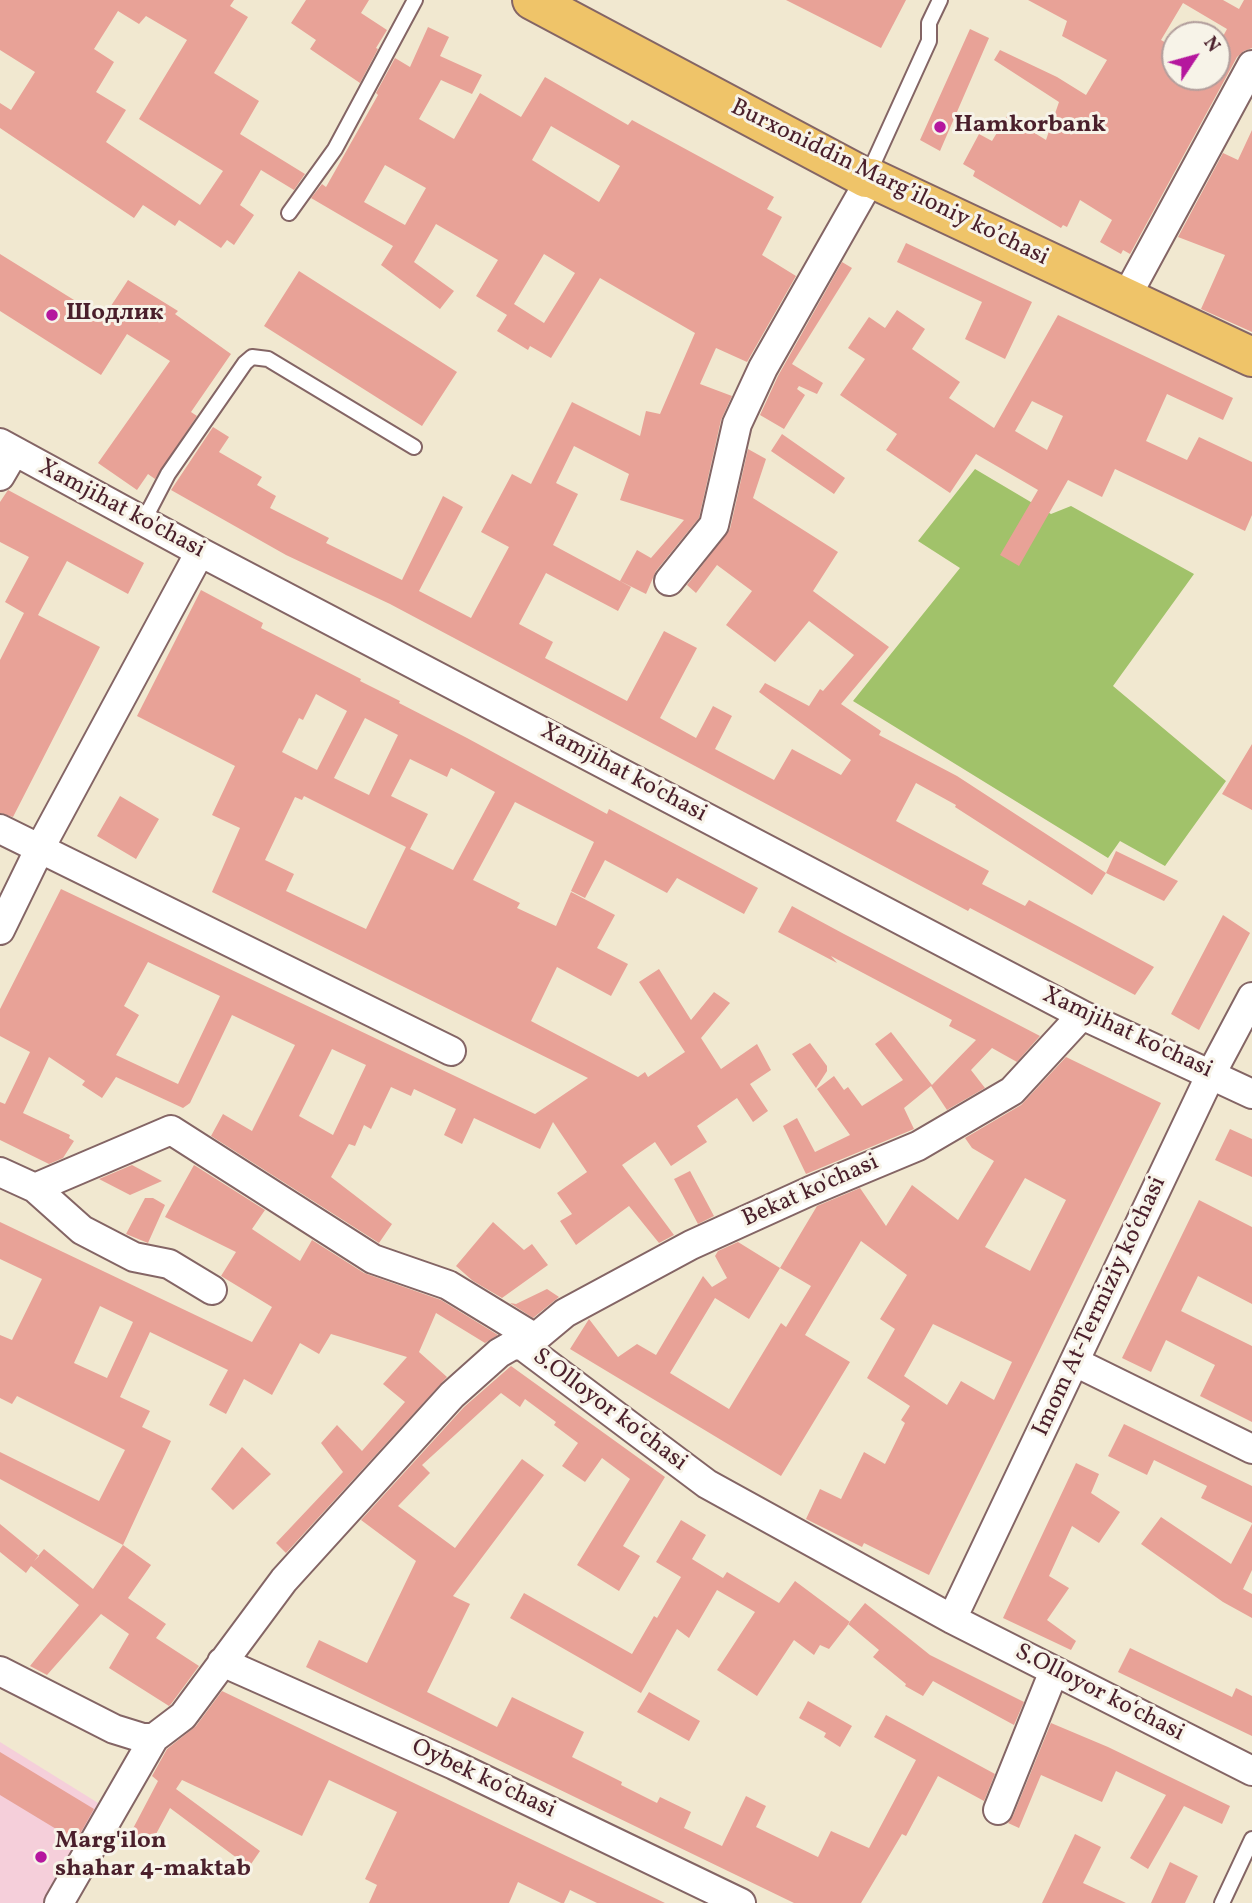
<!DOCTYPE html>
<meta charset="utf-8">
<style>
body{margin:0}
#map{position:relative;width:1252px;height:1903px;overflow:hidden;background:#f1e8d0;font-family:Vollkorn,serif}
canvas{display:block}
.north{position:absolute;left:1161px;top:21px;width:70px;height:70px;box-sizing:border-box;background:#f7f3e8;border:2px solid #b29e9c;border-radius:50%;rotate:54deg;font-size:19px;font-weight:700;line-height:28px;text-align:center;color:#4a1f2b}
.north::after{content:'';display:block;margin:auto;width:24px;height:32px;background:#b5179e;clip-path:polygon(50% 0,100% 100%,50% 72%,0 100%)}
</style>
<div id="map">
<canvas width="1252" height="1903"></canvas>
<div class="north">N</div>
</div>
<script>
const ctx = document.querySelector('canvas').getContext('2d');
ctx.lineJoin = 'round';
function paint(path, color) { ctx.fillStyle = color; ctx.fill(path, 'evenodd'); }
const shape = rows => new Path2D(rows.map(r => 'M' + r).join(''));
function trace(path, color, width, dash) { ctx.strokeStyle = color; ctx.lineWidth = width; ctx.lineCap = dash ? 'butt' : 'round'; ctx.setLineDash(dash || []); ctx.stroke(path); }
function write(font, color, halo, rows, align = 'center') {
  ctx.font = font + ' Vollkorn,serif'; ctx.lineWidth = 6; ctx.setLineDash([]); ctx.textBaseline = 'middle'; ctx.strokeStyle = halo; ctx.fillStyle = color; for (const [text, x, y, turn = 0] of rows) {
    ctx.save(); ctx.translate(x, y); ctx.rotate((+turn || 0) * Math.PI / 180); ctx.textAlign = isNaN(turn) ? turn : align; if (halo) ctx.strokeText(text, 0, 0); ctx.fillText(text, 0, 0); ctx.restore();
  }
}
paint(shape([
 [0,1742,111,1811,55,1903,0,1903]
]), '#f5cfda');
paint(shape([
 [975,469,1051,514,1071,506,1194,574,1113,686,1226,781,1165,866,1120,841,1108,858,853,701,960,568,918,541]
]), '#a1c26a');
paint(shape([
 [0,0,234,0,230,6,248,17,214,73,259,101,240,134,305,174,294,190,261,170,240,205,254,215,234,245,227,240,221,248,179,220,175,226,143,205,134,218,0,128,0,103,11,110,35,72,0,50],
 [118,11,139,24,146,16,187,40,139,119,223,171,200,205,106,142,126,110,96,92,114,62,94,49],
 [306,0,369,0,361,13,387,30,376,48,378,49,360,83,310,49,316,40,291,23],
 [786,0,906,0,881,48],
 [1028,0,1223,0,1239,9,1244,0,1252,0,1252,48,1244,51,1237,57,1130,254,1123,250,1121,254,1100,242,1112,220,1080,200,1067,227,1063,225,1061,228,973,176,975,171,963,164,979,134,992,141,1007,116,1046,140,1059,102,994,60,1000,50,1057,77,1086,95,1107,60,1062,36,1067,21],
 [1183,3,1227,29,1217,47,1217,77,1175,77,1175,48,1161,40],
 [428,27,449,37,440,56,482,75,472,94,441,80,419,119,454,139,480,93,521,117,545,77,628,125,632,120,774,197,767,209,782,217,762,255,796,276,747,362,716,348,700,384,732,396,721,420,699,518,656,571,646,594,620,581,637,550,651,558,684,520,620,500,629,474,574,446,556,483,578,494,553,545,631,587,618,611,546,573,519,624,553,642,545,658,627,701,664,631,697,648,660,718,696,738,713,706,732,716,715,749,774,780,792,749,841,775,851,760,759,692,765,683,809,706,820,689,823,691,854,655,809,621,775,662,726,625,752,591,717,565,696,593,687,585,730,529,748,449,766,459,753,498,838,552,813,591,889,647,841,704,881,731,879,735,957,776,1106,873,1092,895,955,807,956,805,916,783,896,821,989,871,982,884,1025,906,1029,900,1154,967,1135,995,970,908,968,911,390,604,286,555,171,490,213,427,229,437,219,452,262,477,257,485,276,496,270,508,329,538,326,543,402,580,443,496,463,507,419,591,471,618,509,547,481,532,512,474,531,484,572,402,640,436,646,411,660,414,695,333,600,278,551,358,530,346,528,350,497,331,507,315,476,296,498,260,436,224,414,262,454,291,440,309,381,265,393,246,311,198,322,184,326,187,378,95,376,93,395,58,410,67],
 [551,126,620,166,599,202,532,160],
 [385,165,426,188,405,225,364,202],
 [544,254,575,273,544,323,514,304],
 [970,29,989,38,940,151,920,140],
 [1252,130,1252,332,1201,309,1225,255,1178,237,1223,153,1238,160],
 [906,243,1032,302,1005,359,965,339,982,302,897,262],
 [0,254,103,318,128,280,178,311,175,314,231,354,191,412,197,416,155,479,148,474,137,490,98,463,170,361,127,334,101,375,0,311],
 [842,262,852,268,792,364,823,383,817,394,799,386,797,389,805,395,784,429,760,415,778,376],
 [299,271,457,372,422,426,264,326],
 [897,310,925,329,912,349,960,382,949,398,994,428,1058,315,1233,398,1223,420,1167,394,1146,441,1187,460,1199,437,1252,462,1252,515,1245,531,1115,469,1102,497,1068,480,1019,566,1000,555,1038,490,976,454,950,493,886,450,897,434,840,395,865,359,848,348,869,317,885,328],
 [1032,401,1063,416,1047,450,1015,431],
 [782,434,845,478,834,494,771,451],
 [8,490,144,563,128,594,67,561,38,615,100,647,13,817,0,813,0,660,24,613,5,602,29,557,0,542,0,502],
 [201,590,263,623,261,628,361,679,360,681,400,701,399,703,467,738,607,814,609,809,758,888,744,914,677,878,667,893,605,860,585,898,571,891,594,842,515,802,473,880,520,903,517,908,556,926,571,892,615,915,597,948,628,964,611,996,557,967,531,1021,638,1077,645,1072,648,1077,685,1052,639,982,659,969,691,1020,714,992,730,1003,701,1038,721,1069,757,1044,771,1070,750,1084,768,1111,753,1122,737,1098,697,1126,707,1142,671,1166,655,1142,622,1165,674,1235,659,1243,629,1206,576,1245,560,1221,572,1214,557,1193,587,1172,553,1122,540,1149,474,1118,462,1144,444,1135,456,1109,414,1089,411,1096,391,1087,371,1129,364,1125,355,1146,349,1144,331,1177,392,1224,379,1243,211,1136,223,1114,252,1131,295,1045,232,1015,190,1103,183,1108,116,1077,102,1098,82,1085,85,1081,49,1057,23,1113,70,1135,69,1138,74,1141,63,1158,49,1164,0,1140,0,1102,5,1104,30,1052,0,1036,0,1009,61,889,535,1114,588,1078,212,892,240,828,212,815,235,766,137,716],
 [316,694,347,711,317,770,282,752,299,718,303,720],
 [365,718,398,735,369,795,334,778],
 [410,759,447,777,451,768,495,792,453,870,410,849,428,814,391,796],
 [304,796,406,847,366,929,286,891,294,874,265,860,295,797,302,800],
 [148,962,220,996,178,1084,116,1055,139,1015,124,1006],
 [332,1049,366,1065,333,1135,299,1116],
 [1252,744,1252,810,1222,794],
 [120,796,159,819,136,859,97,836],
 [1116,851,1178,881,1164,901,1106,873],
 [792,906,844,934,1040,1036,1017,1062,992,1048,971,1070,985,1088,947,1110,931,1086,904,1108,914,1129,806,1174,783,1126,797,1118,815,1152,850,1135,817,1089,834,1076,844,1090,848,1087,862,1106,903,1080,875,1044,891,1032,932,1085,976,1040,949,1026,952,1020,831,956,837,963,778,932],
 [1223,915,1250,933,1199,1030,1171,1014],
 [810,1043,827,1066,827,1071,816,1088,792,1054],
 [1066,1057,1161,1103,929,1575,864,1543,862,1547,806,1519,820,1489,841,1499,864,1452,885,1464,905,1423,901,1420,910,1406,867,1378,895,1329,880,1319,907,1275,861,1241,805,1335,850,1362,781,1476,570,1349,589,1319,618,1357,637,1344,656,1355,703,1276,712,1287,727,1278,715,1256,718,1251,738,1242,780,1268,817,1206,860,1188,886,1226,912,1185,958,1220,994,1161,972,1148,965,1138,1021,1105],
 [1025,1178,1066,1200,1030,1271,985,1247],
 [780,1268,811,1286,786,1327,781,1323,729,1409,670,1373,715,1298,749,1319],
 [933,1324,1012,1362,994,1400,961,1381,947,1405,904,1376],
 [1230,1129,1252,1139,1252,1177,1215,1160],
 [132,1165,162,1181,130,1195,99,1179],
 [194,1165,265,1210,252,1229,300,1261,312,1240,364,1273,441,1300,498,1335,485,1343,436,1313,419,1352,447,1377,286,1553,276,1543,343,1472,321,1443,337,1425,362,1451,405,1402,383,1384,407,1357,331,1334,319,1354,300,1343,272,1395,244,1379,226,1414,209,1405,228,1370,150,1332,120,1397,150,1411,142,1427,171,1441,123,1545,0,1479,0,1452,99,1501,125,1450,17,1396,12,1404,0,1398,0,1335,12,1340,42,1279,0,1259,0,1222,252,1342,272,1307,221,1276,236,1252,165,1217],
 [100,1306,133,1322,107,1378,74,1363],
 [690,1171,714,1216,698,1224,674,1179],
 [145,1198,153,1198,165,1205,148,1243,126,1234],
 [1199,1200,1252,1227,1252,1304,1198,1276,1181,1311,1252,1346,1252,1422,1200,1396,1215,1365,1166,1340,1151,1372,1122,1358],
 [493,1222,524,1250,532,1244,548,1265,502,1298,473,1281,456,1266],
 [547,1289,559,1297,533,1318,510,1303,516,1304],
 [511,1366,665,1477,623,1546,640,1556,619,1591,577,1565,630,1479,602,1458,585,1482,562,1466,578,1443,554,1425,556,1422,525,1399,520,1407,501,1393,422,1465,430,1473,398,1506,455,1548,522,1459,544,1475,453,1596,470,1604,427,1692,497,1727,512,1697,584,1732,572,1757,622,1782,621,1785,657,1803,660,1797,691,1812,684,1828,722,1846,746,1796,766,1806,756,1827,818,1857,831,1831,869,1848,916,1760,874,1737,886,1715,995,1774,984,1801,938,1776,906,1836,902,1834,861,1903,794,1903,306,1667,319,1640,367,1663,416,1561,361,1520,464,1407],
 [1124,1424,1252,1486,1252,1523,1201,1498,1207,1486,1154,1460,1147,1475,1108,1456],
 [242,1447,271,1474,233,1510,211,1489],
 [1076,1463,1099,1474,1091,1493,1120,1512,1099,1543,1072,1526,1049,1576,1069,1588,1047,1620,1076,1641,1071,1650,1003,1618],
 [1161,1517,1231,1564,1252,1524,1252,1570,1243,1589,1252,1594,1252,1618,1223,1602,1141,1544],
 [681,1520,706,1535,692,1559,723,1578,727,1572,779,1603,795,1581,850,1622,829,1649,820,1645,814,1655,794,1640,757,1696,717,1670,755,1612,717,1590,689,1638,677,1629,641,1693,510,1618,524,1593,632,1654,654,1616,657,1618,681,1577,656,1562],
 [0,1524,39,1556,34,1561,44,1549,93,1589,123,1545,151,1565,128,1598,166,1624,156,1638,199,1666,171,1704,169,1706,109,1668,129,1634,101,1614,47,1675,30,1666,79,1605,31,1566,26,1573,0,1552],
 [865,1603,930,1655,1024,1702,1014,1725,933,1681,923,1696,905,1686,906,1684,873,1657,879,1650,848,1624],
 [1130,1648,1232,1697,1236,1688,1252,1696,1252,1736,1118,1672],
 [222,1691,514,1831,665,1903,597,1903,570,1890,564,1903,561,1903,518,1882,509,1903,369,1903,377,1885,365,1879,397,1812,329,1780,302,1836,182,1780,176,1789,260,1851,249,1867,170,1808,148,1849,128,1838,158,1781,152,1776,167,1749,196,1726],
 [649,1692,700,1721,689,1741,637,1712],
 [808,1701,852,1726,840,1747,824,1737,826,1733,799,1718],
 [1051,1723,1108,1747,1230,1806,1222,1824,1184,1806,1148,1869,1130,1858,1166,1795,1116,1771,1102,1802,1041,1775,1019,1828,1008,1823,1013,1816],
 [0,1752,94,1809,76,1841,0,1795],
 [1075,1834,1101,1847,1083,1883,1126,1903,1042,1903],
 [1170,1862,1198,1876,1185,1903,1151,1903]
]), '#e8a297');
const lane = shape([
 [868,175,929,41,929,23,940,0],
 [289,213,335,149,415,0],
 [143,522,168,474,245,363,252,357,268,359,414,447],
 [1222,1903,1252,1839]
]);
const street = shape([
 [1125,299,1252,65],
 [0,443,200,552,1082,1015,1252,1094],
 [0,476,14,452],
 [669,581,714,525,737,424,763,368,871,178],
 [0,829,451,1051],
 [0,930,40,848,200,552],
 [0,1172,35,1188,82,1230,134,1257,169,1264,212,1290],
 [35,1188,171,1130,373,1259,448,1285,535,1338],
 [523,1346,535,1338,565,1313,691,1245,810,1191,918,1146,1012,1091,1082,1015],
 [1075,1362,1252,1449],
 [952,1619,1211,1074,1252,997],
 [222,1662,454,1765,741,1903],
 [0,1671,114,1729,143,1738,154,1738,183,1716,284,1580,452,1395,499,1353,513,1345,523,1346,707,1484,952,1619,1252,1771],
 [998,1810,1054,1671],
 [59,1903,154,1738]
]);
const primary = shape([
 [532,0,866,178,871,178,1252,357]
]);
trace(lane, '#846565', 18);
trace(street, '#846565', 32);
trace(primary, '#846565', 42);
trace(lane, '#fff', 14);
trace(street, '#fff', 28);
trace(primary, '#efc469', 38);
for (const [x, y, r, color] of [
 [940,127,7,"#b5179e"],
 [52,315,7,"#b5179e"],
 [41,1857,7,"#b5179e"]
]) { const dot = new Path2D(); dot.arc(x, y, r, 0, 2 * Math.PI); ctx.fillStyle = color; ctx.fill(dot); trace(dot, '#f7f3e8', 2.5); }
write('bold 24px', '#4a1f2b', '#f7f3e8', [
 ["Hamkorbank",954,127],
 ["Шодлик",66,315],
 ["Marg'ilon",55,1843],
 ["shahar 4-maktab",55,1871]
], 'left');
write('24px', '#4a1f2b', '#f7f3e8', [
 ["Burxoniddin Marg’iloniy ko’chasi",889,184,26],
 ["Xamjihat ko'chasi",121,510,28],
 ["Xamjihat ko'chasi",623,774,28],
 ["Xamjihat ko'chasi",1127,1034,25],
 ["Bekat ko'chasi",811,1192,-24],
 ["Imom At-Termiziy koʻchasi",1101,1307,-65],
 ["S.Olloyor koʻchasi",609,1411,37],
 ["S.Olloyor koʻchasi",1099,1694,27],
 ["Oybek koʻchasi",483,1780,25]
]);
</script>
